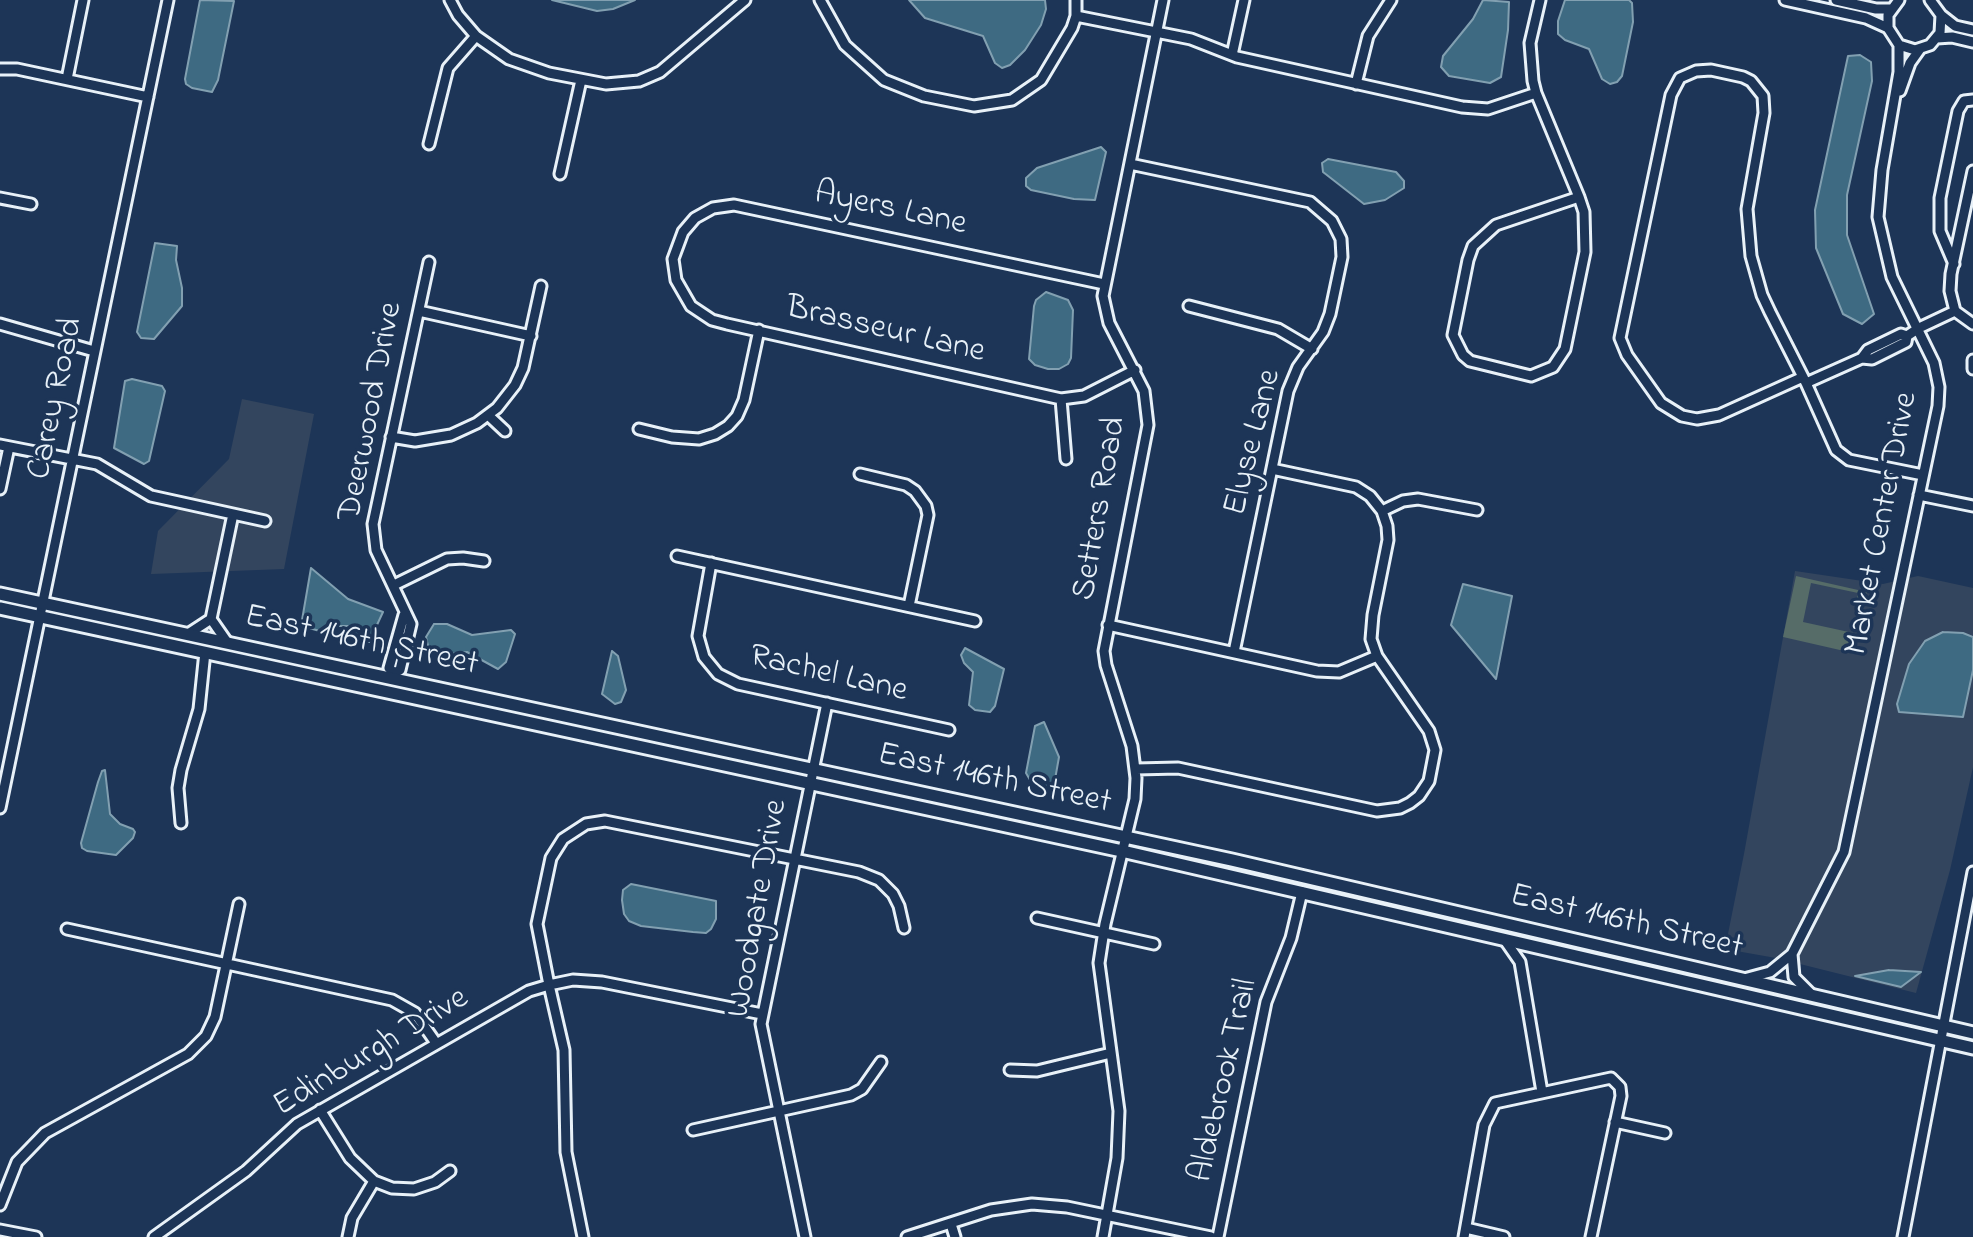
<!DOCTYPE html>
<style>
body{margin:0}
canvas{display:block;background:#1d3557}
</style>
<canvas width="1973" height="1237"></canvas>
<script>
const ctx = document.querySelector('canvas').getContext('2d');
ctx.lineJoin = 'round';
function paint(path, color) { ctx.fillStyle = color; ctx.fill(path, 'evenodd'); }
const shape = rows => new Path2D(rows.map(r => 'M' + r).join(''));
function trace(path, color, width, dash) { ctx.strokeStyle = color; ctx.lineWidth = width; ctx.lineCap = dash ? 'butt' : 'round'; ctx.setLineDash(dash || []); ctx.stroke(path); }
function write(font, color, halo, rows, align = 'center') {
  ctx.font = font + ' "Indie Flower",sans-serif'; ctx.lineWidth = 7; ctx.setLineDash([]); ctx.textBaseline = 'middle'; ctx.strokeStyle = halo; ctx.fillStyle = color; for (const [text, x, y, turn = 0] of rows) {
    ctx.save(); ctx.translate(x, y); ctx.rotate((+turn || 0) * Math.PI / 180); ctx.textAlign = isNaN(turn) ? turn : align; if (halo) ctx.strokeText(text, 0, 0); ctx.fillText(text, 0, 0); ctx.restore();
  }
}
paint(shape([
 [242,399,314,414,284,569,151,574,158,531,229,459],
 [1795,571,1883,584,1918,576,1973,588,1973,767,1950,870,1916,993,1776,958,1725,949,1744,854]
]), '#33455e');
paint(shape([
 [1796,576,1867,592,1862,612,1855,610,1858,593,1811,583,1803,622,1858,634,1853,653,1783,637]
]), '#566c68');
const water = shape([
 [200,0,234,1,218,80,212,92,192,88,186,84,185,79,200,0],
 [552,0,635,0,613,9,597,11,552,0],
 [909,0,1045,0,1046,9,1041,25,1025,50,1010,65,1002,68,995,63,983,36,925,18,909,0],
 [1483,0,1509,2,1508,30,1501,77,1490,83,1449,76,1441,67,1443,56,1473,19,1483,0],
 [1565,0,1629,0,1632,3,1633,22,1622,76,1617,82,1610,84,1602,79,1589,49,1565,40,1558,34,1558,21,1565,0],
 [1860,55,1871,62,1872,81,1847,195,1847,235,1874,314,1862,324,1843,314,1816,248,1815,210,1848,56,1860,55],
 [1101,147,1106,152,1095,200,1074,199,1031,190,1026,186,1026,178,1037,168,1101,147],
 [1328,159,1396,172,1404,181,1404,188,1385,200,1364,204,1323,172,1322,163,1328,159],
 [155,243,177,246,176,260,182,288,182,306,154,339,141,338,137,332,155,243],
 [1046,292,1068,300,1073,310,1071,358,1068,364,1059,369,1048,369,1035,365,1029,359,1034,306,1036,300,1046,292],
 [132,379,162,386,165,391,149,461,144,464,114,448,125,381,132,379],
 [311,568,348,599,383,612,369,642,358,638,348,626,337,626,320,631,301,626,311,568],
 [1463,584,1512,596,1496,679,1451,625,1463,584],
 [434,624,447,624,472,635,511,630,515,634,506,662,498,669,467,652,442,655,429,650,426,637,434,624],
 [1943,632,1963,633,1973,637,1973,670,1963,717,1899,712,1897,704,1909,664,1925,641,1943,632],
 [965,648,1004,669,995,706,990,712,975,710,969,705,973,672,964,663,961,655,965,648],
 [612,651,618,656,626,690,621,702,615,704,602,694,612,651],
 [1044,722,1059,757,1054,785,1043,787,1033,785,1026,773,1035,726,1044,722],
 [105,770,110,814,120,824,133,829,135,832,133,838,116,855,87,851,82,848,81,843,98,782,102,771,105,770],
 [631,884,716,901,716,919,711,929,706,933,693,932,641,926,629,921,624,914,622,900,623,890,631,884],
 [1889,970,1921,972,1901,987,1855,976,1889,970]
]);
paint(water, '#3e6a82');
trace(water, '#82a0b1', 2);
const minor = shape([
 [450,0,458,15,476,36,509,59,549,73,606,84,639,81,660,72,745,0],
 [820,0,845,45,884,80,924,96,974,106,1012,100,1041,80,1072,28,1076,16,1076,0],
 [1540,0,1530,43,1533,81,1536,93,1579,197,1584,212,1585,252,1565,349,1553,367,1531,376,1470,361,1463,355,1453,335,1468,260,1473,246,1496,225,1579,197],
 [1785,0,1866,18,1888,28],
 [1836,0,1876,9,1891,9],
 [1899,0,1888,15,1888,28,1899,45,1915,50,1930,45,1940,33,1941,15,1930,0],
 [1941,15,1955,26,1973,30],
 [1076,16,1191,39,1237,57,1462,107,1488,109,1536,93],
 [1937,38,1952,37,1973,42],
 [1232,55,1244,0],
 [0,69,17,69,148,97],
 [67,79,83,0],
 [1356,84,1368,36,1391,0],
 [1900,91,1910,63,1920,49],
 [429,144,448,68,476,36],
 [1130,164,1310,202,1332,221,1341,239,1342,257,1330,314,1323,332,1298,367,1288,391,1234,652],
 [560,174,581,80],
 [0,198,31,204],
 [1954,264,1940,231,1940,198,1958,111,1964,101,1973,100],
 [1104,284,734,205,713,208,695,218,683,232,673,259,676,280,691,306,712,320,727,324,1061,399,1084,396,1135,370],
 [1189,306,1278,329,1312,349],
 [419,311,531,336],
 [1955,311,1950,291,1951,274,1973,171],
 [1955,311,1973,324],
 [0,324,94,351],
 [1862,358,1868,350,1901,334,1907,336],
 [1973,360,1973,369],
 [1803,377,1719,415,1697,419,1682,416,1661,403,1627,355,1620,338,1671,95,1680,78,1696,71,1711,70,1743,77,1751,81,1763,96,1764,113,1747,209,1751,256,1762,295,1770,312,1803,377,1806,383,1836,450,1849,460,1923,475],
 [1806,383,1862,358,1872,359,1906,342,1907,336,1919,328,1955,311],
 [1061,399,1066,459],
 [489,416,505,431],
 [639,429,672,437,699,439,715,434,728,426,737,416,744,400,759,330],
 [391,437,415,441,451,435,477,423,497,408,515,385,523,368,541,286],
 [0,445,97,464,151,496,265,521],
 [860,474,906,485,915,491,926,506,928,515,909,606],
 [0,489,9,447],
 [1919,495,1973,506],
 [1382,511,1403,501,1418,499,1477,510],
 [677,556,975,621],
 [711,563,698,636,704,657,718,674,738,684,949,730],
 [394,585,447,559,463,558,484,561],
 [1108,625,1317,671,1339,672,1377,656],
 [188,634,211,619],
 [227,642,211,619,233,514],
 [394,673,400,670,411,624,376,550,373,524,429,262],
 [394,673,389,668,404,615],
 [1136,769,1178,768,1377,811,1400,808,1410,803,1419,796,1429,781,1435,750,1429,731,1377,656,1371,639,1373,615,1388,540,1387,526,1382,511,1370,496,1356,487,1272,469],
 [0,808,168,0],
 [181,823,178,788,181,770,199,709,205,652],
 [1037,918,1154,944],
 [67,929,392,1000,415,1013,436,1043],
 [1504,939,1520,962,1542,1092],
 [1792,954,1794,977,1812,995],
 [1744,979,1770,972,1792,954,1844,852,1938,406,1939,387,1934,363,1892,277,1878,217,1882,170,1899,72,1899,45],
 [762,1014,602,982,573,980,549,985,537,924,551,858,563,839,586,824,605,821,859,872,879,880,893,894,899,906,904,928],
 [1010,1070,1037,1071,1111,1053],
 [320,1110,350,1158,374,1181,392,1188,414,1189,435,1182,450,1171],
 [1615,1122,1665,1133],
 [693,1130,851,1095,862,1089,881,1062],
 [0,1205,17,1162,45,1133,188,1054,206,1036,215,1017,239,904],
 [951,1224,955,1237],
 [1466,1228,1504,1237],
 [0,1230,36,1237],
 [154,1237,246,1171,297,1124,529,991,549,985,564,1050,566,1152,583,1237],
 [348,1237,352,1218,374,1181],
 [805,1237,761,1024,827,703],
 [907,1237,991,1210,1032,1204,1067,1207,1211,1237],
 [1103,1237,1117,1158,1119,1111,1099,963,1105,924,1135,799,1136,778,1132,746,1106,665,1104,651,1148,425,1144,391,1109,323,1103,296,1163,0],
 [1218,1237,1266,1002,1291,938,1302,892],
 [1464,1237,1484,1125,1495,1103,1611,1078,1620,1087,1621,1096,1591,1237],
 [1903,1237,1973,872]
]);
const major = shape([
 [0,594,1232,860,1973,1033],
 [0,608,1122,851,1973,1048]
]);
trace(minor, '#e8f1f8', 15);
trace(major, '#e8f1f8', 17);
trace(minor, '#1d3557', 9);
trace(major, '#1d3557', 11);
write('34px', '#e8f1f8', '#1d3557', [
 ["Ayers Lane",890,211,12],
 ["Brasseur Lane",885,332,13],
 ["Carey Road",58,399,-78],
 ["Deerwood Drive",373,412,-79],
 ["Elyse Lane",1255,443,-76],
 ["Setters Road",1102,509,-80],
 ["Market Center Drive",1884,524,-79],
 ["East 146th Street",361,643,12],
 ["Rachel Lane",828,676,13],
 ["East 146th Street",994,781,12],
 ["Woodgate Drive",760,909,-80],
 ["East 146th Street",1626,924,13],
 ["Edinburgh Drive",372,1054,-31],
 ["Aldebrook Trail",1226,1081,-77]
]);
</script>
